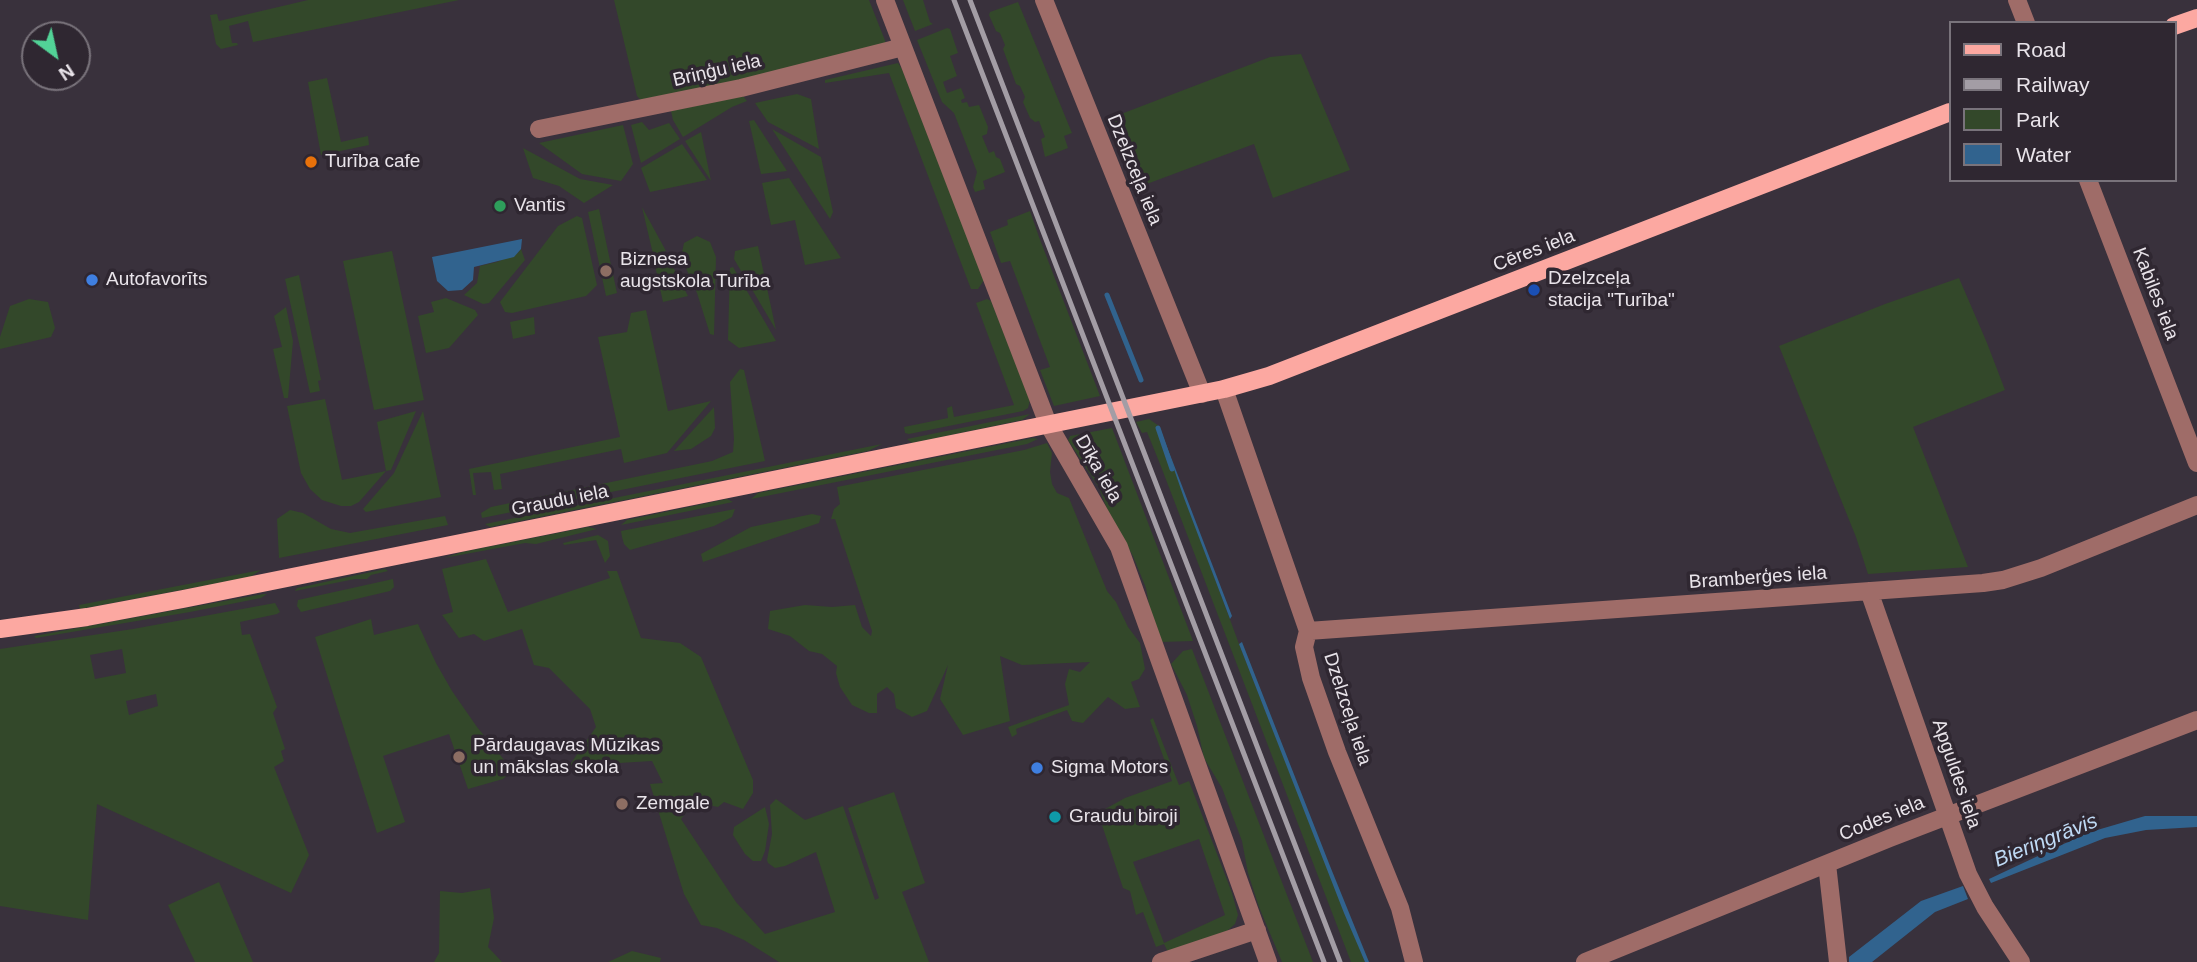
<!DOCTYPE html>
<meta charset="utf-8">
<style>
body{margin:0}
#map{position:relative;width:2197px;height:962px;overflow:hidden;background:#39313c;font-family:Helvetica,sans-serif}
canvas{display:block}
.legend{position:absolute;left:1949px;top:21px;width:228px;height:161px;box-sizing:border-box;background:#2f2731;border:2px solid #79737b;margin:0;padding:9px 12px;list-style:none;font-size:21px;color:#e9e4ea}
.legend li{display:flex;align-items:center;gap:14px;height:35px}
.legend b{width:35px;border:2px solid #79737b}
.north{position:absolute;left:21px;top:21px;width:70px;height:70px;box-sizing:border-box;background:#2f2731;border:2px solid #79737b;border-radius:50%;rotate:147deg;font-size:19px;font-weight:700;line-height:28px;text-align:center;color:#e9e4ea}
.north::after{content:'';display:block;margin:auto;width:24px;height:32px;background:#52d397;clip-path:polygon(50% 0,100% 100%,50% 72%,0 100%)}
</style>
<div id="map">
<canvas width="2197" height="962"></canvas>
<ul class="legend">
<li><b style="height:9px;background:#fca8a1"></b>Road</li>
<li><b style="height:9px;background:#a39da5"></b>Railway</li>
<li><b style="height:19px;background:#33482a"></b>Park</li>
<li><b style="height:19px;background:#31638e"></b>Water</li>
</ul>
<div class="north">N</div>
</div>
<script>
const ctx = document.querySelector('canvas').getContext('2d');
ctx.lineJoin = 'round';
function paint(path, color) { ctx.fillStyle = color; ctx.fill(path, 'evenodd'); }
const shape = rows => new Path2D(rows.map(r => 'M' + r).join(''));
function trace(path, color, width, dash) { ctx.strokeStyle = color; ctx.lineWidth = width; ctx.lineCap = dash ? 'butt' : 'round'; ctx.setLineDash(dash || []); ctx.stroke(path); }
function write(font, color, halo, rows, align = 'center') {
  ctx.font = font + ' Helvetica,sans-serif'; ctx.lineWidth = 7; ctx.setLineDash([]); ctx.textBaseline = 'middle'; ctx.strokeStyle = halo; ctx.fillStyle = color; for (const [text, x, y, turn = 0] of rows) {
    ctx.save(); ctx.translate(x, y); ctx.rotate((+turn || 0) * Math.PI / 180); ctx.textAlign = isNaN(turn) ? turn : align; if (halo) ctx.strokeText(text, 0, 0); ctx.fillText(text, 0, 0); ctx.restore();
  }
}
paint(shape([
 [308,0,459,0,253,42,248,21,229,26,232,43,237,43,238,45,221,49,216,44,210,15,217,14,219,21],
 [614,0,869,0,886,43,733,83,642,101,637,96],
 [903,0,923,0,930,22,933,24,915,31],
 [1018,2,1072,133,1064,136,1068,148,1045,157,1041,139,1045,137,1039,121,1035,122,1030,118,1023,102,1025,97,1020,86,1016,84,1003,49,1005,45,1000,33,996,31,989,15,990,12],
 [947,28,950,29,958,53,950,56,957,76,943,82,947,93,961,88,965,98,961,100,962,103,967,102,969,107,979,105,988,127,987,134,982,136,989,153,994,151,996,157,1000,159,1005,172,983,181,985,189,975,192,973,187,977,172,954,113,942,102,917,40],
 [1301,54,1350,170,1273,198,1254,144,1136,188,1108,119,1270,57],
 [898,63,902,69,984,280,978,289,971,289,889,73,825,83,825,80],
 [327,78,341,142,368,136,369,145,321,155,308,82],
 [797,94,811,99,819,149,768,122,755,103],
 [743,96,747,101,732,107,683,137,673,120,671,111],
 [754,120,787,171,761,174,749,121],
 [642,122,649,130,669,123,680,139,641,163,631,125],
 [623,125,633,164,621,181,582,174,539,143],
 [772,129,821,157,833,212,830,219],
 [701,132,711,181,685,141],
 [682,144,707,180,650,192,641,168],
 [523,148,580,179,613,185,584,203,559,186,533,178],
 [789,178,841,258,805,265,795,220,771,225,762,183],
 [642,207,666,251,653,254],
 [599,209,617,293,606,296,588,212],
 [1030,211,1039,237,1100,396,1054,406,1040,370,1050,367,1010,261,1001,263,990,232,1008,225,1007,220],
 [577,216,582,218,597,285,586,296,512,313,505,312,500,302,558,226],
 [697,236,710,242,716,257,714,335,710,334,697,293,681,257,684,243],
 [758,246,776,330,734,259,735,251],
 [521,249,525,260,489,303,483,304,464,295,477,283,480,266,497,262,518,253],
 [392,251,424,400,374,410,343,261],
 [668,257,688,296,663,302,654,261],
 [733,267,776,341,739,348,728,340,730,268],
 [299,275,321,380,318,381,320,391,310,393,285,279],
 [1959,278,1987,343,2005,390,1913,427,1968,567,1868,574,1856,537,1779,346,1885,304],
 [446,298,475,310,478,315,449,348,426,353,418,316,434,312,431,302],
 [29,299,48,302,55,328,51,337,0,349,0,337,10,306],
 [987,299,991,301,1030,400,1028,408,1023,411,909,434,905,433,904,427,948,418,947,408,952,406,954,417,1014,405,976,303],
 [286,307,293,341,288,398,284,398,273,349,282,347,274,316],
 [646,310,668,411,711,401,667,453,624,463,621,449,500,474,502,489,494,490,491,472,473,473,476,495,473,495,469,469,620,437,598,337,627,332,631,313],
 [534,317,535,334,513,339,510,322],
 [740,369,744,370,765,461,482,518,481,513,491,507,712,461,733,452,734,439,730,382],
 [325,399,342,480,386,471,377,422,416,411,391,470,386,471,359,502,351,506,341,506,322,500,310,489,301,473,287,406],
 [714,407,715,428,711,436,691,449,674,451],
 [423,411,441,497,366,512,363,509,394,473],
 [1030,414,1022,420,912,443,907,439],
 [1149,419,1159,426,1239,644,1365,962,1351,962,1160,464,1147,432,1142,433,1136,422],
 [1112,428,1193,641,1161,642,1152,621,1146,588,1133,556,1109,514,1099,488,1068,440,1070,436],
 [1033,438,1038,439,1027,444,751,499,758,493],
 [1047,443,1052,453,1050,472,1052,484,1057,493,1069,498,1107,591,1116,602,1128,627,1140,643,1145,669,1139,679,1131,682,1140,707,1125,709,1108,697,1083,723,1072,721,1067,710,1016,729,1017,734,1012,737,1008,727,1069,705,1065,684,1069,669,1080,672,1090,662,1022,665,1000,656,1010,721,963,735,940,699,948,665,927,711,912,717,896,708,894,694,887,687,877,694,877,713,869,713,852,705,840,687,836,673,837,666,822,654,809,651,790,636,768,629,770,611,805,605,832,607,855,605,862,627,871,636,872,631,835,519,831,519,834,509,840,504,837,487,1024,450],
 [882,444,868,451,490,527,485,524],
 [727,499,733,502,621,525,627,520],
 [735,509,732,517,714,526,630,550,624,544,622,537,621,531],
 [290,510,303,513,331,529,350,533,445,516,448,525,279,558,277,519],
 [812,514,821,516,819,523,703,562,701,554,751,527],
 [588,527,597,529,536,544,525,543,444,558,462,552],
 [598,535,608,541,610,556,605,563,596,540,564,545,563,543],
 [486,559,508,612,610,578,607,571,617,571,641,638,680,643,701,657,753,780,753,793,743,809,724,802,718,807,703,804,692,805,681,819,736,902,765,934,835,912,816,852,785,866,775,868,768,863,767,860,772,834,770,805,776,799,805,820,843,806,875,900,879,898,848,808,894,792,925,883,902,892,929,962,779,962,744,940,717,928,701,925,684,894,650,784,663,783,652,761,569,766,596,727,590,709,549,668,534,665,522,629,484,641,474,634,459,638,442,615,453,612,442,569],
 [385,569,388,571,371,575,367,579,355,579,295,591,297,588],
 [261,570,250,577,80,609,79,605],
 [393,579,394,587,390,591,301,612,297,606,298,600],
 [263,594,267,594,261,598,190,612,36,638,34,636],
 [275,603,280,612,277,614,240,622,242,635,250,634,277,707,273,713,285,749,281,751,284,761,274,767,309,855,291,893,97,804,88,920,0,906,0,649,133,629],
 [122,649,126,673,95,679,90,655],
 [156,694,158,706,129,715,126,701],
 [371,619,374,635,418,624,436,663,452,691,477,727,510,767,510,773,503,779,468,789,449,734,383,756,405,822,377,833,315,637],
 [1192,649,1259,823,1313,962,1282,962,1259,907,1248,873,1242,841,1222,788,1204,758,1197,726,1187,695,1171,664,1183,651],
 [1153,718,1179,785,1189,781,1232,893,1238,915,1235,924,1227,931,1185,948,1168,952,1164,944,1156,947,1143,912,1136,915,1130,891,1123,888,1098,813,1125,798,1172,781,1150,720],
 [1199,839,1225,915,1164,943,1133,862],
 [765,807,769,824,765,851,761,861,753,861,745,854,733,835,734,827],
 [219,882,253,962,195,962,168,905],
 [490,888,494,918,488,947,502,962,434,962,439,953,440,891,462,893],
 [632,951,661,958,660,962,608,962]
]), '#33482a');
paint(shape([
 [522,239,521,249,514,257,474,267,473,280,462,290,448,291,437,281,432,257],
 [1159,426,1232,616,1230,619,1184,498],
 [1242,642,1330,866,1369,962,1365,962,1344,913,1239,644],
 [2145,816,2197,816,2197,827,2146,830,2105,838,1991,883,1989,879,2087,833],
 [1963,886,1968,899,1935,912,1872,962,1849,962,1849,957,1921,901]
]), '#31638e');
trace(shape([
 [1107,295,1141,380],
 [1158,428,1172,469]
]), '#31638e', 5);
trace(shape([
 [885,0,1048,424,1119,547,1268,962],
 [1044,0,1202,394],
 [2017,0,2026,23],
 [539,129,741,88,903,47],
 [2088,180,2197,463],
 [1224,389,1308,631,1304,647,1311,678,1337,752,1400,908,1414,962],
 [1869,591,1968,874,1985,907,2021,962],
 [1308,631,1983,583,2003,580,2041,568,2197,505],
 [1827,864,1838,962],
 [1161,962,1257,930],
 [1585,962,1890,838,2197,720]
]), '#9f6c68', 18);
trace(shape([
 [2174,26,2197,18],
 [0,629,87,617,183,599,1224,389,1269,376,1950,112]
]), '#fca8a1', 18);
trace(shape([
 [954,0,1324,962],
 [970,0,1340,962]
]), '#a39da5', 5);
for (const [x, y, r, color] of [
 [311,162,7,"#e8710a"],
 [500,206,7,"#2e9e5b"],
 [606,271,7,"#8d6e63"],
 [92,280,7,"#3f7fe0"],
 [1534,290,7,"#1a4fb4"],
 [459,757,7,"#8d6e63"],
 [1037,768,7,"#3f7fe0"],
 [622,804,7,"#8d6e63"],
 [1055,817,7,"#0f9aa8"]
]) { const dot = new Path2D(); dot.arc(x, y, r, 0, 2 * Math.PI); ctx.fillStyle = color; ctx.fill(dot); trace(dot, '#2f2731', 2.5); }
write('19px', '#e9e4ea', '#2f2731', [
 ["Briņģu iela",717,71,-13],
 ["Dzelzceļa iela",1134,170,68],
 ["Cēres iela",1534,251,-21],
 ["Kabiles iela",2155,294,69],
 ["Dīķa iela",1098,469,60],
 ["Graudu iela",560,501,-11],
 ["Bramberģes iela",1758,578,-4],
 ["Dzelzceļa iela",1347,709,72],
 ["Apguldes iela",1956,774,71],
 ["Codes iela",1882,819,-22]
]);
write('19px', '#e9e4ea', '#2f2731', [
 ["Turība cafe",325,162],
 ["Vantis",514,206],
 ["Biznesa",620,260],
 ["augstskola Turība",620,282],
 ["Dzelzceļa",1548,279],
 ["stacija \"Turība\"",1548,301],
 ["Autofavorīts",106,280],
 ["Pārdaugavas Mūzikas",473,746],
 ["un mākslas skola",473,768],
 ["Sigma Motors",1051,768],
 ["Zemgale",636,804],
 ["Graudu biroji",1069,817]
], 'left');
write('italic 21px', '#bfdaf5', '#2f2731', [
 ["Bieriņgrāvis",2046,841,-22]
]);
</script>
